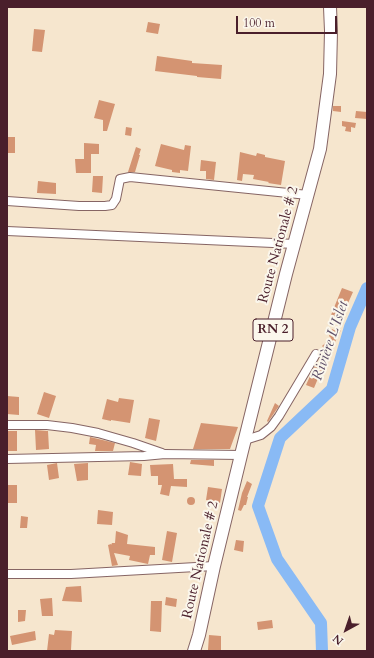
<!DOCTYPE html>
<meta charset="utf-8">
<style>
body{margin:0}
#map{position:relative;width:374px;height:658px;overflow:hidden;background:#f6e6ce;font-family:Cardo,serif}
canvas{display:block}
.frame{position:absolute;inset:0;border:8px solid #4a1f2b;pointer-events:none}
.north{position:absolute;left:326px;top:610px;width:40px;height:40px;-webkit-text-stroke:3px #fbf7ec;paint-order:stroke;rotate:220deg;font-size:11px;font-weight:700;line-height:16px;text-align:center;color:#4a1f2b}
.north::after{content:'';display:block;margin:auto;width:14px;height:18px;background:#4a1f2b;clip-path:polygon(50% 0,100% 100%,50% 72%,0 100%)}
.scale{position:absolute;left:236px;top:16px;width:101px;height:18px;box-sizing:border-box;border:2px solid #4a1f2b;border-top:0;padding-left:5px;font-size:12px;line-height:14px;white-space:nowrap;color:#4a1f2b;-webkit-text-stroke:3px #fbf7ec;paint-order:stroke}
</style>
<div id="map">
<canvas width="374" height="658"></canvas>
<div class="frame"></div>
<div class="north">N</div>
<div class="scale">100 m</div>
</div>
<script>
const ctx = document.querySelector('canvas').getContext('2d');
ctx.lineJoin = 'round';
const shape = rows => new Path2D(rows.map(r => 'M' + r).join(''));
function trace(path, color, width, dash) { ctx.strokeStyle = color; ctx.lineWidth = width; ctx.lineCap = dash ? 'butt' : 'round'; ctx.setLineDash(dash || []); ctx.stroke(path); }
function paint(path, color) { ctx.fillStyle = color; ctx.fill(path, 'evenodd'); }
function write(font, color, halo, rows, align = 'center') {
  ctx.font = font + ' Cardo,serif'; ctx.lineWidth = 4; ctx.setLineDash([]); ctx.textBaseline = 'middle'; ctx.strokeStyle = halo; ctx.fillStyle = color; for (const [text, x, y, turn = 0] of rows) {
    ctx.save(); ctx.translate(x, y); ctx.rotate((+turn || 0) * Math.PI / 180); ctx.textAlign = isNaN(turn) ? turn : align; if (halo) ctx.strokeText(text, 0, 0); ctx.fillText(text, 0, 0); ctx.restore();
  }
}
trace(shape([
 [322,651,321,623,277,559,258,506,280,438,332,389,350,327,367,288]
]), '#89baf5', 12);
paint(shape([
 [148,22,160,24,158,34,146,32],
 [34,29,45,30,42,52,32,51],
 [157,56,192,61,192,63,222,65,221,79,197,77,197,76,155,71],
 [99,100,115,104,107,131,103,131,103,120,94,118],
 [333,106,341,106,341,112,333,111],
 [356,111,367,112,367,119,355,118],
 [342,121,356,123,355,128,351,127,351,132,345,131,346,127,342,126],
 [126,127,132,128,131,136,125,135],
 [7,137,15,137,15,153,7,153],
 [84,143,99,144,99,154,91,154,91,173,76,173,75,159,84,159],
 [161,144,184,150,185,145,191,146,188,171,180,170,180,173,172,172,172,170,155,166],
 [136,147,141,149,139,155,140,155,135,172,128,172],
 [240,152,256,156,257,153,265,155,265,157,285,161,281,185,268,183,269,182,253,179,254,175,243,174,242,181,237,180],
 [201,160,216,162,214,180,206,179,206,171,200,171],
 [93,176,103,176,102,193,92,192],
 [38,181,56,183,56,194,37,193],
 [342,288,353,292,341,319,331,315],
 [332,329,338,332,341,330,333,346,327,351,322,346,331,338,329,336],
 [315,366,323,369,321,376,319,376,314,388,306,385,311,374],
 [44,392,56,396,49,418,37,414],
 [7,396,19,397,19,415,7,414],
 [119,398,134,400,130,423,111,420,111,421,102,419,107,399,118,402],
 [275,403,279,406,268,422,267,421],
 [149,418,160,420,156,441,145,438],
 [201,423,238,427,230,449,193,449],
 [35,430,48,431,49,449,36,450],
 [7,431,17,431,17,451,7,451],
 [90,437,115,443,113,451,95,451,96,445,89,444],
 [191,460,214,460,214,466,190,464],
 [130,462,142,464,141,476,128,475],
 [57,463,59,478,49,480,47,465],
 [88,463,88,480,77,481,74,464],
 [173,464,174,479,187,479,187,487,171,486,169,496,160,494,162,485,158,485,158,476,151,476,150,465],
 [247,481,252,484,247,497,248,497,246,505,244,505,241,511,238,510,242,493],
 [7,485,17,485,17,503,7,503],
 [208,487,222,489,220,503,206,500],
 '187 501a4 4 0 1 1 8 0a4 4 0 1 1-8 0Z',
 [98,510,113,512,112,525,97,524],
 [21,516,28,517,27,528,20,528],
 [116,531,128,535,127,544,155,547,155,555,150,555,148,564,129,560,130,556,114,553,118,565,112,566,108,545,111,544,111,545,112,543,115,543],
 [167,531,177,533,172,562,162,560],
 [236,540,244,541,243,552,234,550],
 [81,586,82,602,62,601,66,587],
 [166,597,177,599,176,607,165,605],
 [52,598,53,616,42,616,40,599],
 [151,601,162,601,161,632,150,631],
 [18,610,26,610,25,621,18,622],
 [272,620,273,628,258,630,257,622],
 [55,630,72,631,71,650,47,651,49,634,54,635],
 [35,631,36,640,12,645,10,636],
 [209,635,221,636,221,650,208,650]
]), '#d49472');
const minor = shape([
 [7,201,79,206,105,206,112,205,116,199,120,179,130,177,308,195],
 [7,231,295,244],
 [7,425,47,425,72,428,98,433,133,443,162,453],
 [245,440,261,435,271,427,279,416,316,354],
 [7,459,144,456,165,454,241,455],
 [7,574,71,574,214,566]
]);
const primary = shape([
 [194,651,199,635,214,566,241,455,286,274,320,149,330,74,331,31,330,7]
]);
trace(minor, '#866564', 10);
trace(primary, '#866564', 14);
trace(minor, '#fff', 8);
trace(primary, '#fff', 12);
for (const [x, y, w] of [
 [273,330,40]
]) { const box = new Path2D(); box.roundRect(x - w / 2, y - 11, w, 22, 3); ctx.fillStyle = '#fbf7ec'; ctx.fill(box); trace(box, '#4a1f2b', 1); }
write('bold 13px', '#4a1f2b', null, [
 ["RN 2",273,330]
]);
write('14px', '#4a1f2b', '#fbf7ec', [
 ["Route Nationale # 2",279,245,-75],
 ["Route Nationale # 2",201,560,-77]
]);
write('italic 15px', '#5d4e68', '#fbf7ec', [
 ["Rivière L'Islet",331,341,-71]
]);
</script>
